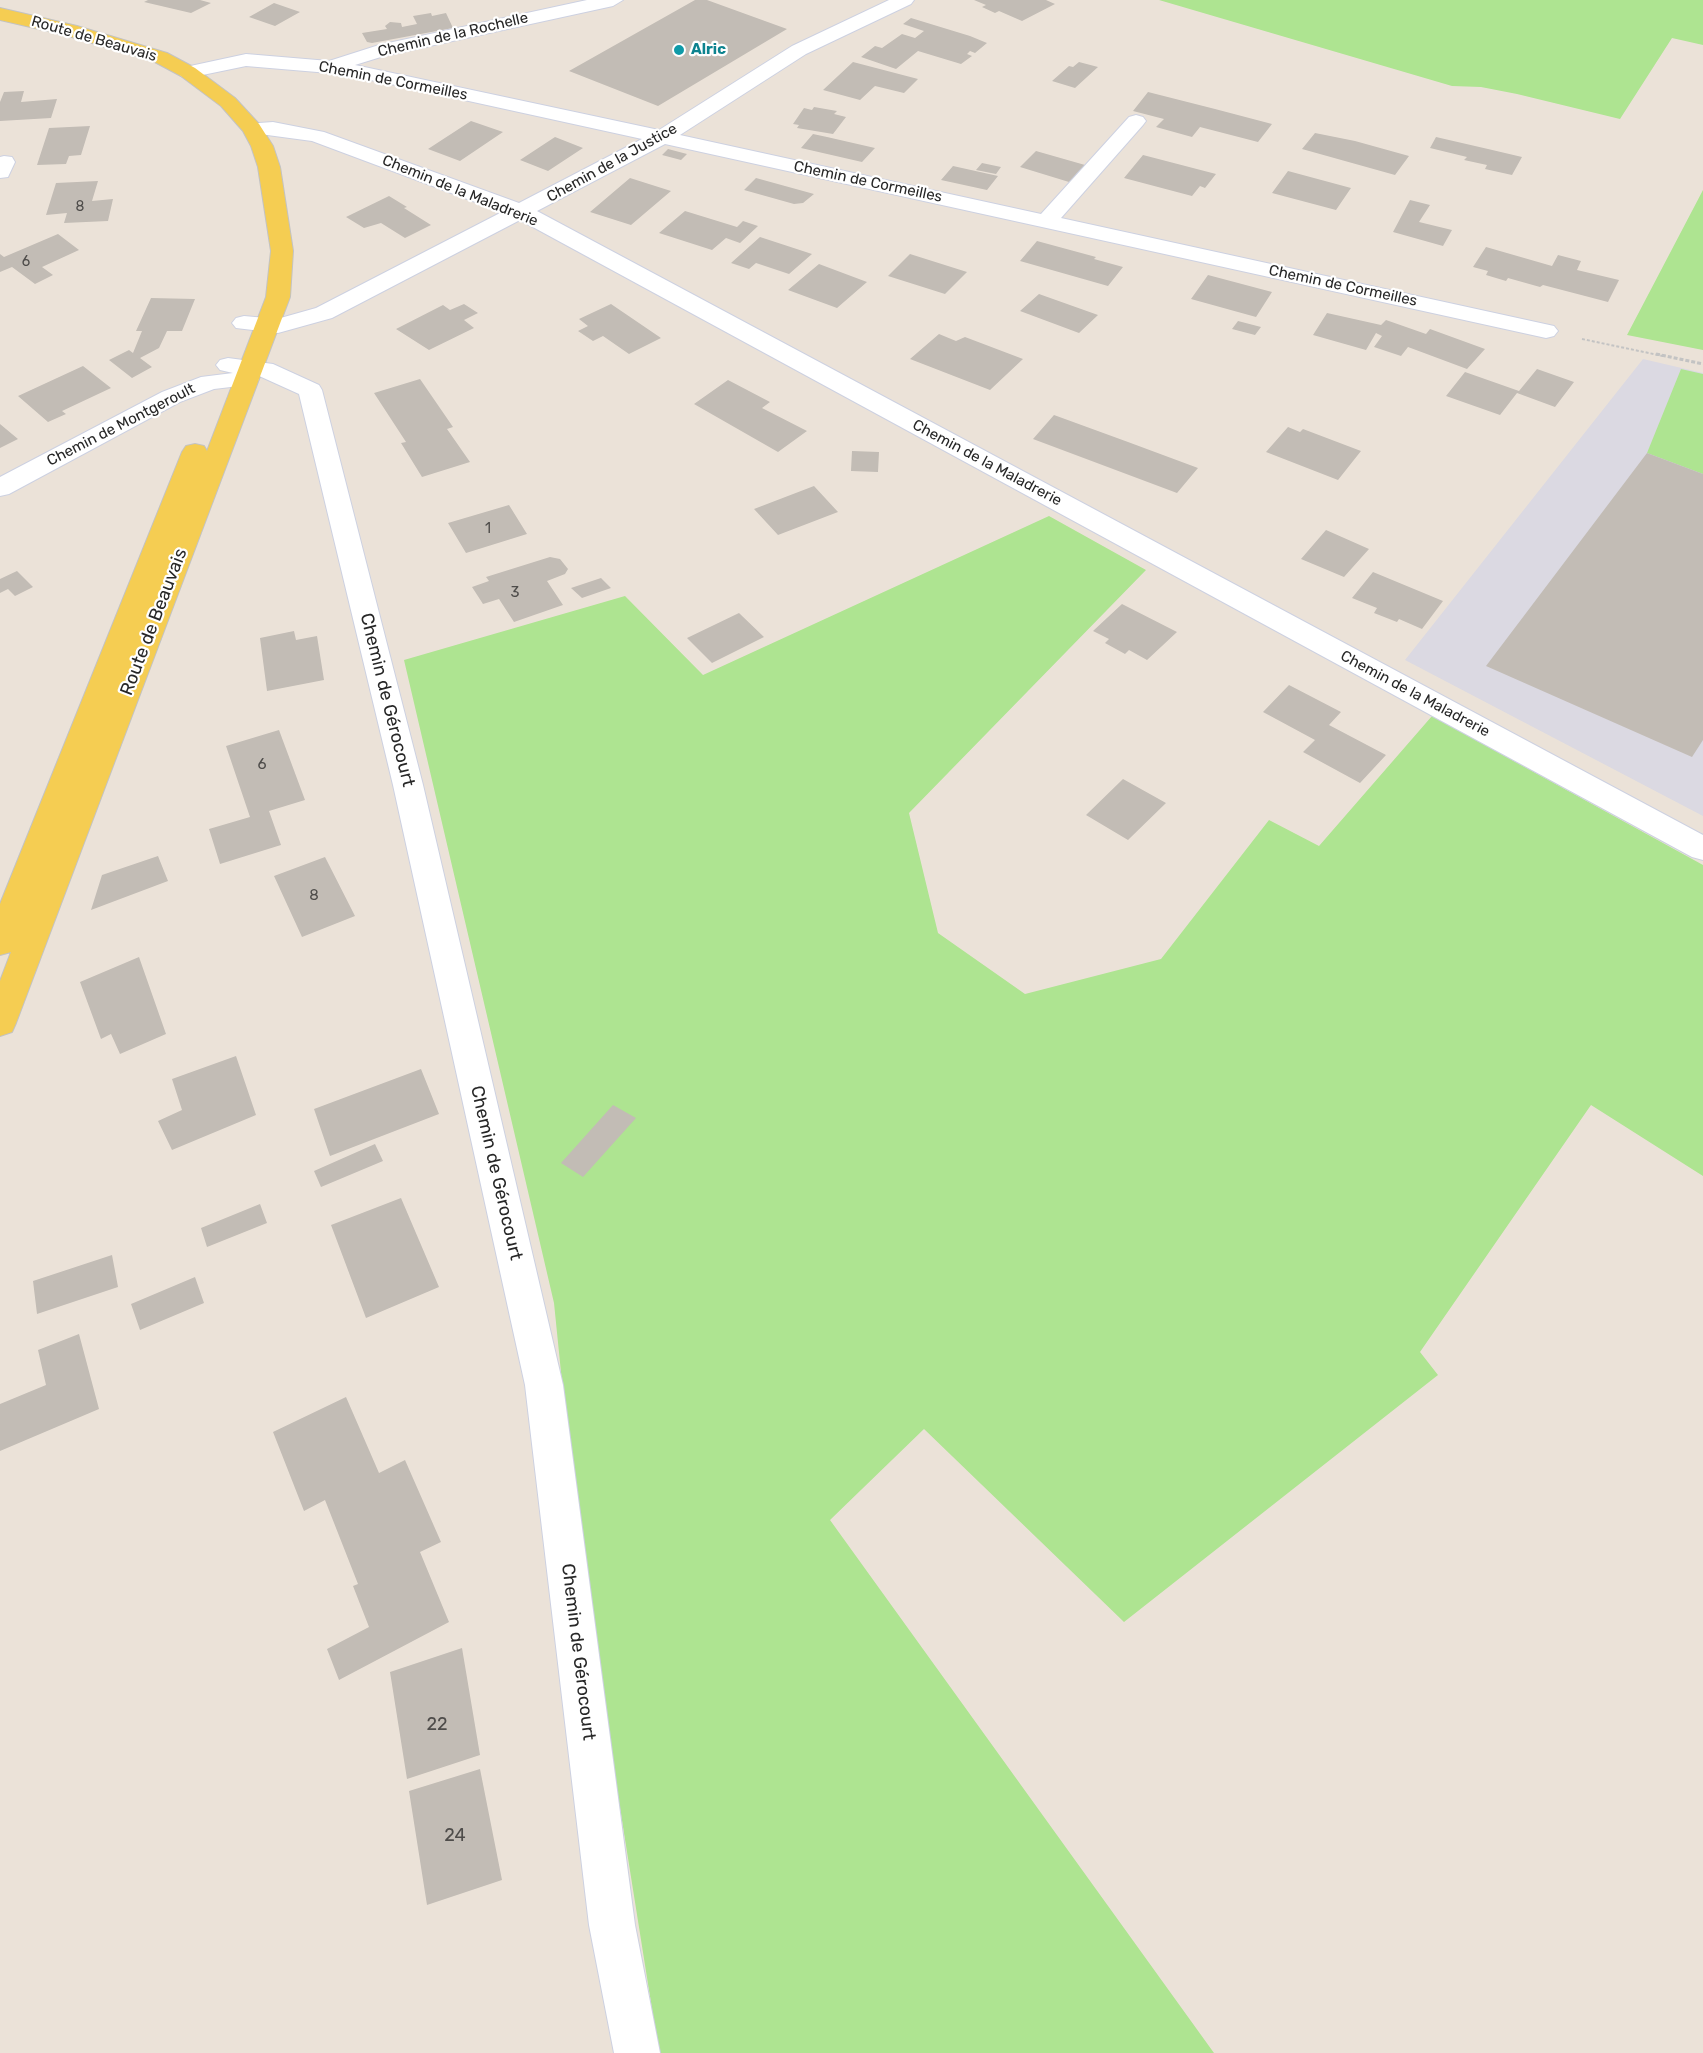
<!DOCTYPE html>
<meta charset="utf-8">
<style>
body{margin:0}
canvas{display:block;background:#ebe2d8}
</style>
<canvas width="1703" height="2053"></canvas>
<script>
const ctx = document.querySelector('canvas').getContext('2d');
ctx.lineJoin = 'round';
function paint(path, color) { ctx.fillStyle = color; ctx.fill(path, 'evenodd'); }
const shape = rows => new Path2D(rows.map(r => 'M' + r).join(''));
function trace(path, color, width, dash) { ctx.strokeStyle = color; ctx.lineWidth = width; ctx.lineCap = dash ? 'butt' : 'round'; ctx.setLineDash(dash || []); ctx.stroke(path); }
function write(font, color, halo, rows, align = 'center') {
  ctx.font = font + ' Rubik,sans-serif'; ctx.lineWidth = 4.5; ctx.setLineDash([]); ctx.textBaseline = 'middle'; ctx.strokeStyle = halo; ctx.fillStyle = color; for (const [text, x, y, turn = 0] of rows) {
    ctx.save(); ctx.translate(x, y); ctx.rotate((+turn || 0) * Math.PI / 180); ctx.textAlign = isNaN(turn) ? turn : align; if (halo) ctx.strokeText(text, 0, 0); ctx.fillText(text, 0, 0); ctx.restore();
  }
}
paint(shape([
 [1643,359,1703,373,1703,816,1405,660]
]), '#dbd9e2');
paint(shape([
 [1159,0,1703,0,1703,45,1672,38,1620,119,1517,94,1481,87,1452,86],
 [1703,190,1703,350,1627,335],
 [1681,369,1703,374,1703,474,1647,453],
 [1049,516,1146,570,909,813,938,933,1025,994,1161,959,1269,820,1319,846,1432,716,1703,865,1703,1176,1591,1105,1420,1352,1438,1375,1124,1622,924,1429,830,1520,1214,2053,659,2053,579,1550,554,1303,404,660,625,596,703,675]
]), '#aee491');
paint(shape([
 [148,0,200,0,211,3,191,13,144,2],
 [695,0,707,0,787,29,658,106,569,71],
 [974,0,1046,0,1055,4,1022,21,999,11,995,13,982,7,986,5],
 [274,3,300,12,275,26,249,17],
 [431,13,432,16,446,13,453,28,372,43,367,42,362,33,387,29,385,26,390,22,401,23,402,27,417,24,413,16],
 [911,18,970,36,987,43,975,53,970,51,967,54,972,56,961,64,918,51,896,69,861,57,875,46,882,48,902,34,915,38,924,31,903,24],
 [853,62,918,79,904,93,875,86,860,100,823,90],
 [1079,62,1098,67,1075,88,1052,81,1069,66,1073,67],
 [24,91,21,102,57,99,51,118,0,121,0,102,4,92],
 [1148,92,1215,109,1272,124,1258,142,1200,127,1192,137,1156,127,1164,119,1133,111],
 [814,107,837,111,834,114,846,117,833,134,797,128,799,125,793,124,804,108,812,110],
 [471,121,503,132,460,161,428,149],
 [90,126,81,155,69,156,66,164,37,165,49,128],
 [1315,133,1355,141,1409,156,1395,175,1302,149],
 [813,134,827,137,875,148,862,162,801,148],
 [555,137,583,148,548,171,520,160],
 [1436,137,1488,149,1522,157,1512,175,1485,169,1487,165,1464,160,1467,157,1430,148],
 [668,149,687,154,681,160,662,155],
 [1036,151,1085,165,1069,182,1020,167],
 [1143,155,1216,174,1205,188,1200,186,1192,196,1124,178],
 [982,163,1001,167,996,174,976,170],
 [953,166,998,176,987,190,941,180],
 [1288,171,1351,188,1336,210,1272,193],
 [630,178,671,191,631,225,590,212],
 [756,178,814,194,803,203,794,204,744,190],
 [98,181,92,201,113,199,108,221,64,223,67,213,46,215,56,183],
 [389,196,407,207,404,208,431,225,405,238,381,223,364,228,346,217],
 [1410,200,1430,205,1419,222,1452,230,1443,246,1393,232],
 [685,211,737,227,743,221,758,226,740,243,726,238,712,250,659,233],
 [58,234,79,250,42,267,53,275,35,284,12,267,0,272,0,254,4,257],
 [760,237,812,254,789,274,756,263,749,269,731,263],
 [1037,241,1096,257,1094,259,1123,267,1108,286,1020,261],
 [1486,247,1552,266,1558,255,1581,261,1577,270,1619,280,1608,302,1543,285,1540,287,1508,278,1506,281,1486,275,1488,271,1473,267],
 [910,254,967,272,945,294,888,276],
 [819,264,867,282,837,308,788,290],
 [1208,275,1272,292,1256,317,1191,299],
 [1039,294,1098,315,1079,333,1020,311],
 [151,298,195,299,182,331,167,331,159,348,140,358,152,367,132,378,109,360,129,350,133,353,142,331,136,331],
 [464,304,478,313,464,320,474,328,429,350,396,329,443,305,450,310],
 [611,304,661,338,629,354,603,336,593,341,578,331,588,326,579,319],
 [1327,313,1381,325,1386,320,1426,334,1430,329,1485,349,1467,369,1408,347,1401,356,1374,347,1382,336,1376,333,1366,350,1313,335],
 [1238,321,1261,327,1255,335,1232,329],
 [939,334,956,341,965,337,1023,359,990,390,910,359],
 [83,366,111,388,62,411,66,414,48,422,18,396],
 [1537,369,1574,382,1555,407,1517,393,1500,415,1446,396,1465,372,1519,391],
 [420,379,453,427,447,429,470,462,422,477,401,443,406,442,374,393],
 [728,380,770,402,762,408,807,431,778,452,694,404],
 [1054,415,1128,442,1198,468,1177,493,1033,439],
 [0,424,18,439,0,448],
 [1288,427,1300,432,1303,429,1361,451,1338,480,1266,452],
 [852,451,879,452,878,472,851,471],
 [1647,453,1703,474,1703,740,1692,757,1486,666],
 [814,486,838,512,778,535,754,509],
 [509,505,527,534,466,553,448,523],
 [1326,530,1369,549,1344,577,1301,559],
 [550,557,560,559,568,569,565,574,547,581,563,605,514,622,499,599,483,604,472,587,489,581,486,577],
 [17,571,33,587,15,596,8,589,0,593,0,579],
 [1373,572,1443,601,1422,629,1399,619,1397,622,1374,613,1377,608,1352,598],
 [601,578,611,588,582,598,571,588],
 [1122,604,1177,632,1147,660,1129,650,1125,654,1105,643,1109,639,1093,631],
 [739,613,764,637,712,663,687,638],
 [294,631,296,640,317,636,324,680,267,691,260,638],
 [1289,685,1341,712,1329,725,1386,755,1360,783,1303,752,1315,740,1263,712],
 [279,730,305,800,269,811,281,845,220,864,209,829,250,817,226,746],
 [1123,779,1166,803,1128,840,1086,815],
 [158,856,168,881,91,910,102,875],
 [325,857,355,916,302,937,274,876],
 [139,957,166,1034,120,1054,111,1034,101,1039,80,982],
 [236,1056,256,1115,172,1150,158,1121,182,1110,172,1079],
 [421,1069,439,1114,330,1156,314,1109],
 [613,1105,636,1118,583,1177,561,1163],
 [375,1144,383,1161,321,1187,314,1171],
 [401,1198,439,1287,366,1318,331,1225],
 [260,1204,267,1223,207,1247,201,1228],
 [112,1255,118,1287,37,1314,33,1281],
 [195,1277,204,1303,140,1330,131,1304],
 [79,1334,99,1409,0,1451,0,1404,46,1385,38,1350],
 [346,1397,379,1473,405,1460,441,1542,420,1552,449,1622,339,1680,327,1649,369,1627,353,1586,358,1584,325,1500,304,1511,273,1432],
 [462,1648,480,1755,407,1779,390,1672],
 [480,1769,502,1880,427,1905,409,1791]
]), '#c2bcb5');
const minor = shape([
 [587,0,623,0,613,6,384,56,355,65,659,130,792,46,889,0,914,0,911,4,806,54,680,135,1041,214,1129,117,1136,115,1143,117,1146,121,1143,125,1061,218,1554,326,1558,331,1554,336,1546,338,665,144,537,211,1703,835,1703,860,1692,857,520,220,332,318,278,333,236,328,232,323,236,318,244,316,277,319,316,308,502,212,312,141,245,132,242,128,245,124,273,122,324,132,519,203,642,139,382,82,329,73,246,66,188,78,181,76,178,72,181,68,246,54,329,61,379,45,587,0],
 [4,156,12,157,15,162,8,177,0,178,0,157,4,156],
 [228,358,273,364,319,385,322,390,423,785,563,1385,635,1925,660,2053,614,2053,589,1925,525,1385,393,785,299,394,257,375,259,379,256,384,214,389,180,402,9,494,0,496,0,477,162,392,201,377,233,373,220,370,216,365,220,360,228,358]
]);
const major = shape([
 [0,8,77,26,167,53,195,68,235,98,259,124,273,146,280,167,293,251,290,297,16,1023,12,1032,0,1036,0,981,11,952,0,955,0,904,182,452,186,446,195,444,204,446,207,451,266,297,271,251,258,167,251,146,243,131,221,106,181,76,153,61,65,35,0,20,0,8]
]);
trace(minor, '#cdd1e1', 2);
trace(major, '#c3c3c3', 2);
trace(shape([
 [1582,339,1663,356]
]), '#c3c3c3', 2, [3, 2]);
trace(shape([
 [1656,354,1703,364]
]), '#c3c3c3', 3, [4, 2]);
paint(minor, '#fff');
paint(major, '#f5cd52');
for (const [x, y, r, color] of [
 [679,50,6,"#0f9aa8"]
]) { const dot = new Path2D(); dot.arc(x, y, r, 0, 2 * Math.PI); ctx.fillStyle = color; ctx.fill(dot); trace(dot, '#fff', 2); }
write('14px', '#4e4c4a', null, [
 ["8",80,207],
 ["6",26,262],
 ["1",488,529]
]);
write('15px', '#272727', '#fff', [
 ["Chemin de la Rochelle",453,35,-13],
 ["Route de Beauvais",94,39,16],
 ["Chemin de Cormeilles",393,81,11],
 ["Chemin de la Justice",612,163,-29],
 ["Chemin de Cormeilles",868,182,12],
 ["Chemin de la Maladrerie",460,191,22],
 ["Chemin de Cormeilles",1343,286,12],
 ["Chemin de Montgeroult",121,425,-27],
 ["Chemin de la Maladrerie",987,463,28],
 ["Chemin de la Maladrerie",1415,694,28]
]);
write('bold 15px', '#0d838f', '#fff', [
 ["Alric",691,50]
], 'left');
write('15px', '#4e4c4a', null, [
 ["3",515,593],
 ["6",262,765],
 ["8",314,896]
]);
write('18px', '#272727', '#fff', [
 ["Route de Beauvais",154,622,-69],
 ["Chemin de Gérocourt",387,700,76],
 ["Chemin de Gérocourt",496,1173,77],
 ["Chemin de Gérocourt",578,1652,83]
]);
write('18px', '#4e4c4a', null, [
 ["22",437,1725],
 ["24",455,1836]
]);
</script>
